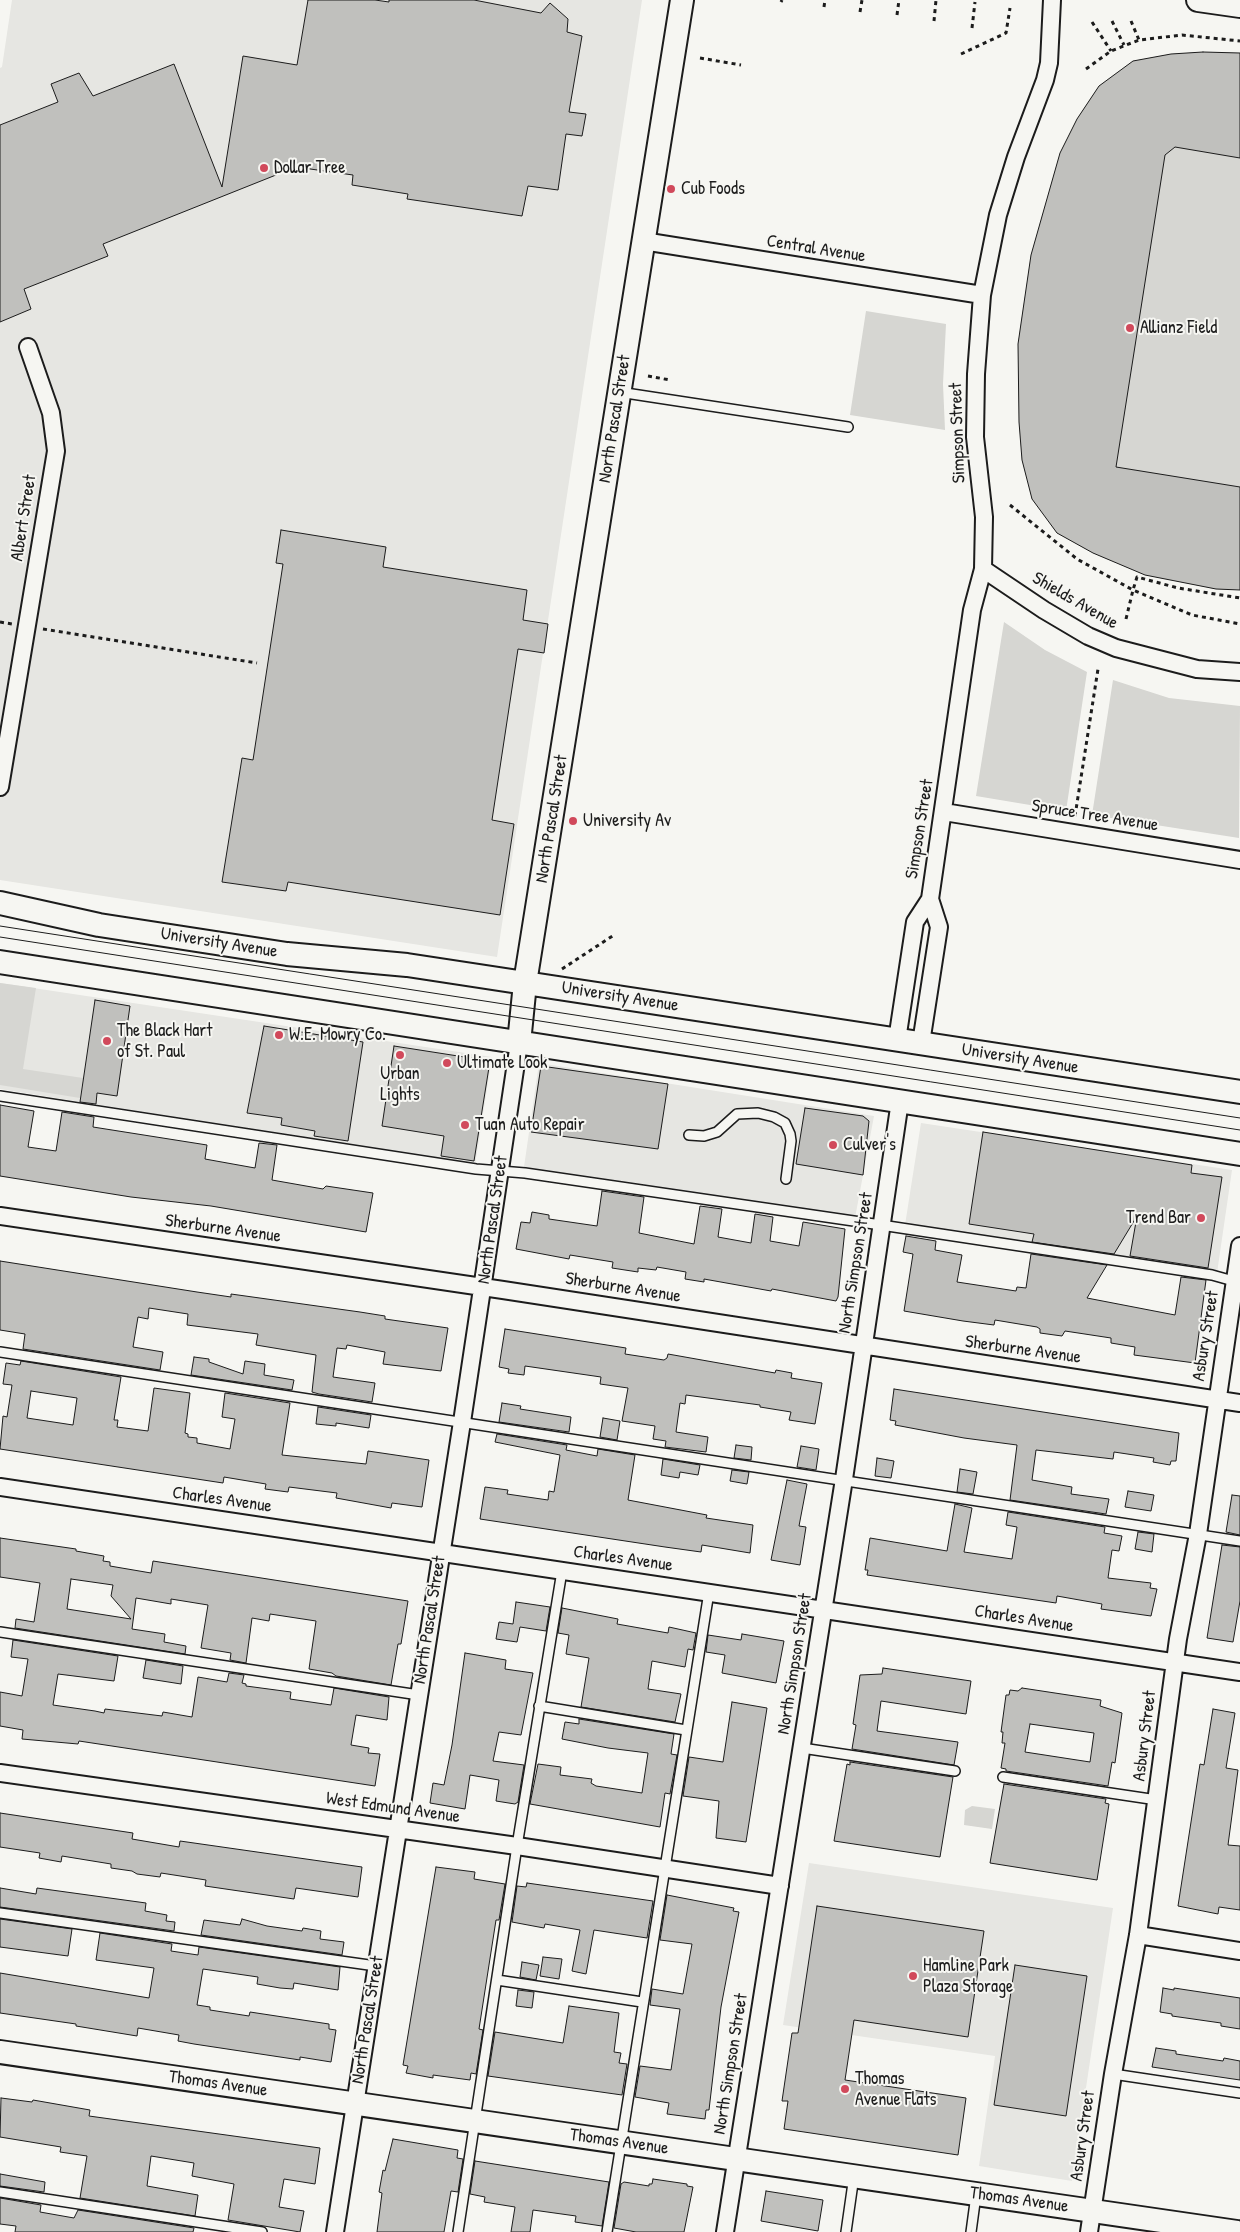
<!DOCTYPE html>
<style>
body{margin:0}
canvas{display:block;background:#f6f6f2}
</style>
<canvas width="1240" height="2232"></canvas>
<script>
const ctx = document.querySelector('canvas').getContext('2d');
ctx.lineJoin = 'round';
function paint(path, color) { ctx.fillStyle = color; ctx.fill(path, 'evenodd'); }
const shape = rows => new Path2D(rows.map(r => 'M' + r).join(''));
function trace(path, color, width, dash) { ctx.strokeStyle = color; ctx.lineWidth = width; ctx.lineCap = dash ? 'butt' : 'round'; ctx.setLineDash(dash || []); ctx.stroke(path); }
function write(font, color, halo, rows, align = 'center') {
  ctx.font = font + ' "Patrick Hand",sans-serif'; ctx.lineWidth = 4; ctx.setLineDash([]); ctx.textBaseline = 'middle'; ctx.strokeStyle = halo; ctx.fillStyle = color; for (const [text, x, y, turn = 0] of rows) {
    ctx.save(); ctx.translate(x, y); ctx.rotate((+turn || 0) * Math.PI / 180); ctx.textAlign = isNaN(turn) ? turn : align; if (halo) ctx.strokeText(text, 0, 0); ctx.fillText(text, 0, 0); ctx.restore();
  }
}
paint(shape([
 [12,0,642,0,497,957,0,880,0,68,2,67],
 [0,983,492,1057,475,1165,0,1089],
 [539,1063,874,1116,855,1218,524,1167],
 [921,1123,1232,1170,1217,1273,905,1225],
 [809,1863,1113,1908,1072,2181,979,2166,995,2056,783,2025]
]), '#e6e6e2');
paint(shape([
 [1203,52,1240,53,1240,590,1216,589,1145,575,1093,553,1057,533,1032,499,1022,460,1019,422,1018,344,1031,255,1060,153,1077,119,1099,86,1133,61,1171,54],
 [866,311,946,324,943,384,945,430,850,415],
 [1004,622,1045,650,1087,672,1066,811,976,796],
 [1113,680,1169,698,1240,706,1239,838,1092,815],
 [0,983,36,988,23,1069,83,1078,80,1098,0,1085],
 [972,1806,995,1809,992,1829,964,1825,965,1810]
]), '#d6d6d2');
const building = shape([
 [308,0,375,0,389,2,389,0,474,0,541,13,550,3,568,19,567,32,582,36,569,112,586,114,582,136,566,134,558,190,528,186,522,216,407,199,408,194,352,185,353,175,296,167,103,244,108,256,24,289,31,309,0,322,0,125,58,102,51,84,79,73,93,96,174,64,222,187,243,56,297,65,308,0],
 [1203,52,1240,53,1240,158,1175,147,1165,155,1116,467,1240,487,1240,590,1216,589,1145,575,1093,553,1057,533,1032,499,1022,460,1019,422,1018,344,1031,255,1060,153,1077,119,1099,86,1133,61,1171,54,1203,52],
 [281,530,386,547,383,567,527,590,523,620,548,624,544,653,518,649,492,820,514,824,500,915,288,882,286,891,222,882,242,758,253,760,283,564,276,563,281,530],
 [95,1000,130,1006,117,1096,97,1093,96,1104,80,1102,95,1000],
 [264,1026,363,1042,348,1141,314,1136,315,1131,281,1125,282,1118,247,1113,264,1026],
 [394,1046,490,1061,474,1161,441,1156,444,1136,382,1126,394,1046],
 [541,1066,668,1084,658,1149,531,1132,541,1066],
 [0,1105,34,1111,28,1147,56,1151,62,1112,94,1117,93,1127,207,1145,205,1159,255,1168,259,1143,277,1145,272,1180,323,1189,326,1186,373,1193,366,1232,211,1206,131,1197,0,1176,0,1105],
 [805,1108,863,1116,869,1121,863,1175,796,1164,805,1108],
 [983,1132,1192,1165,1191,1173,1222,1177,1208,1268,1130,1256,1137,1216,1114,1254,1032,1242,1034,1234,969,1224,983,1132],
 [602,1191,644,1197,639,1233,694,1244,700,1206,722,1209,718,1237,751,1243,755,1214,773,1217,770,1241,799,1246,803,1222,845,1229,838,1297,836,1301,772,1289,771,1291,704,1279,704,1282,685,1279,686,1272,657,1267,656,1270,638,1268,638,1272,612,1268,613,1262,570,1255,569,1259,516,1249,521,1222,530,1223,532,1212,549,1215,549,1219,597,1226,602,1191],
 [906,1236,936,1241,935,1250,962,1255,957,1282,1016,1291,1017,1287,1026,1288,1031,1254,1107,1265,1087,1298,1175,1315,1181,1277,1206,1280,1195,1363,1134,1355,1135,1347,1111,1343,1111,1338,1065,1331,1062,1336,1040,1333,1040,1329,1037,1327,995,1320,994,1325,963,1321,904,1311,913,1254,903,1252,906,1236],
 [0,1261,197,1292,231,1297,231,1294,360,1312,385,1316,385,1319,448,1328,441,1371,383,1364,385,1352,347,1345,346,1349,337,1348,333,1377,375,1383,372,1402,319,1394,312,1392,316,1355,256,1345,258,1334,187,1325,188,1314,149,1308,148,1319,138,1317,133,1347,163,1352,160,1370,23,1349,25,1334,0,1330,0,1261],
 [505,1329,626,1348,625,1354,664,1360,667,1358,668,1354,775,1373,776,1370,792,1373,791,1378,822,1383,815,1424,789,1420,791,1412,760,1407,760,1405,686,1395,685,1404,680,1403,676,1432,708,1437,706,1452,665,1447,666,1441,653,1439,655,1426,622,1421,628,1388,600,1384,601,1377,525,1366,524,1375,508,1373,509,1369,499,1367,505,1329],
 [194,1357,209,1359,209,1362,243,1374,245,1361,265,1364,264,1375,294,1380,292,1390,191,1375,194,1357],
 [21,1361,121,1377,114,1420,118,1420,117,1427,148,1431,154,1388,190,1393,185,1433,188,1434,188,1437,197,1438,197,1443,230,1449,235,1419,222,1417,225,1393,290,1403,282,1455,366,1464,368,1451,429,1460,422,1507,392,1503,391,1508,336,1498,337,1493,289,1487,288,1492,265,1489,266,1484,224,1477,223,1483,0,1449,3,1416,7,1417,12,1385,3,1384,6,1363,20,1365,21,1361],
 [31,1391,77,1398,73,1425,27,1418,31,1391],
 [894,1389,1179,1433,1176,1461,1171,1461,1170,1465,1153,1462,1154,1458,1114,1452,1113,1459,1036,1450,1032,1480,1072,1487,1071,1494,1109,1499,1106,1514,1010,1500,1017,1445,964,1438,895,1425,896,1421,890,1420,894,1389],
 [502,1403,521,1406,520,1409,571,1417,569,1432,499,1422,502,1403],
 [318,1407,371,1415,369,1428,336,1423,336,1426,316,1424,318,1407],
 [603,1418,620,1421,617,1440,600,1437,603,1418],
 [497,1434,567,1445,566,1450,597,1456,598,1449,635,1455,628,1500,707,1515,706,1518,753,1525,750,1553,702,1545,701,1552,665,1547,480,1519,485,1487,508,1490,507,1494,548,1500,549,1491,554,1492,560,1455,495,1442,497,1434],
 [736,1445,752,1447,751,1460,734,1458,736,1445],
 [801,1446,819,1449,816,1470,797,1467,801,1446],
 [877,1458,894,1461,891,1478,875,1476,877,1458],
 [663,1459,700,1465,698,1475,680,1472,679,1478,661,1475,663,1459],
 [960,1469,977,1472,973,1494,957,1492,960,1469],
 [732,1470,749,1472,747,1484,730,1481,732,1470],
 [787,1480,807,1484,799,1526,806,1527,800,1565,771,1560,787,1480],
 [1128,1491,1154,1495,1151,1511,1125,1507,1128,1491],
 [1232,1495,1240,1496,1240,1535,1226,1532,1232,1495],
 [955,1504,972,1508,964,1552,1012,1559,1017,1527,1006,1525,1008,1512,1105,1527,1104,1533,1122,1536,1119,1551,1112,1550,1108,1578,1151,1583,1150,1588,1157,1589,1151,1616,1101,1609,1102,1604,1057,1596,1056,1603,867,1575,868,1570,865,1570,870,1538,947,1551,955,1504],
 [1138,1532,1154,1534,1152,1552,1135,1549,1138,1532],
 [0,1538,76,1549,76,1551,104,1556,103,1561,110,1562,110,1566,151,1573,153,1561,408,1601,401,1644,398,1644,391,1685,336,1676,332,1673,309,1669,316,1621,270,1614,269,1621,252,1618,246,1663,230,1660,231,1653,201,1648,208,1605,171,1599,171,1604,136,1598,132,1629,165,1634,164,1642,186,1646,185,1654,15,1628,16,1619,34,1622,40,1583,0,1577,0,1538],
 [71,1579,113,1585,111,1596,131,1619,67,1609,71,1579],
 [1222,1545,1240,1547,1240,1601,1233,1642,1207,1638,1222,1545],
 [516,1602,550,1607,546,1631,520,1627,517,1642,496,1639,499,1622,513,1624,516,1602],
 [562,1608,618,1619,617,1624,668,1633,669,1627,696,1633,693,1650,688,1649,685,1667,652,1661,648,1689,681,1694,675,1722,581,1707,589,1658,566,1654,569,1635,558,1633,562,1608],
 [742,1634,784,1641,776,1683,722,1673,725,1655,706,1652,708,1635,741,1640,742,1634],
 [13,1640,118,1656,114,1681,58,1674,53,1705,95,1711,104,1713,105,1709,162,1716,163,1712,192,1717,198,1677,227,1682,229,1673,244,1675,242,1683,246,1684,246,1686,291,1692,290,1699,331,1705,334,1688,389,1697,387,1720,356,1715,351,1745,369,1748,368,1753,380,1754,375,1786,79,1741,78,1744,22,1739,23,1730,0,1726,0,1692,22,1696,28,1659,11,1657,13,1640],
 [465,1653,506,1660,505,1669,533,1673,521,1735,499,1732,493,1761,524,1765,518,1802,515,1804,496,1801,499,1780,470,1775,465,1809,430,1803,433,1783,444,1785,452,1745,465,1653],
 [146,1660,183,1666,181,1684,143,1678,146,1660],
 [883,1668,971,1681,966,1714,881,1701,877,1731,958,1742,954,1765,852,1749,856,1725,853,1724,860,1675,882,1674,883,1668],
 [1022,1688,1101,1700,1100,1706,1122,1713,1115,1763,1112,1762,1108,1786,1006,1771,1006,1769,1001,1768,1005,1743,1002,1743,1003,1732,1001,1732,1006,1695,1009,1695,1010,1690,1018,1691,1022,1688],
 [1030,1724,1094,1733,1090,1762,1025,1752,1030,1724],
 [732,1702,767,1708,746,1842,716,1838,719,1801,683,1796,689,1757,723,1762,732,1702],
 [1213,1709,1235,1713,1226,1768,1238,1770,1228,1845,1240,1846,1240,1910,1219,1907,1218,1914,1178,1906,1200,1764,1204,1765,1213,1709],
 [579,1719,674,1734,671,1754,677,1755,670,1794,665,1793,660,1827,530,1804,538,1764,561,1767,560,1775,592,1779,591,1783,596,1786,642,1793,648,1753,608,1748,562,1739,565,1722,579,1724,579,1719],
 [850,1762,953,1777,940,1857,834,1841,847,1764,850,1765,850,1762],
 [1004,1784,1106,1799,1105,1803,1109,1804,1097,1880,990,1863,1004,1784],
 [0,1813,133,1833,132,1839,179,1847,180,1841,362,1867,358,1897,296,1888,294,1899,205,1886,206,1880,161,1873,160,1877,137,1874,132,1871,111,1868,111,1864,62,1856,61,1862,39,1858,40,1853,0,1847,0,1813],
 [436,1867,475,1872,474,1879,505,1884,499,1920,496,1920,479,2029,483,2030,476,2074,471,2073,470,2080,433,2075,433,2078,406,2073,408,2066,403,2065,436,1867],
 [527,1883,653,1901,647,1938,594,1930,586,1974,572,1971,580,1930,545,1924,544,1928,512,1922,517,1886,526,1887,527,1883],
 [0,1888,36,1894,37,1888,146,1903,145,1911,167,1915,166,1921,175,1922,174,1931,0,1907,0,1888],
 [667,1895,734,1908,733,1911,739,1912,721,2007,709,2110,706,2110,705,2119,667,2114,669,2103,635,2097,640,2066,671,2070,680,2009,650,2005,652,1989,683,1994,692,1944,660,1940,667,1895],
 [817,1906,984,1931,968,2037,854,2020,845,2080,966,2098,958,2155,784,2129,788,2101,782,2101,792,2033,798,2033,817,1906],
 [0,1919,72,1929,68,1956,0,1947,0,1919],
 [242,1919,267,1926,302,1931,303,1928,321,1931,320,1939,344,1942,342,1955,201,1935,204,1920,240,1925,242,1919],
 [100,1933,172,1944,171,1951,198,1955,199,1947,340,1967,338,1990,294,1983,293,1989,280,1988,257,1984,258,1977,203,1969,197,2005,210,2007,210,2010,249,2016,250,2012,329,2024,329,2029,336,2030,331,2062,300,2057,300,2060,194,2044,178,2041,179,2035,138,2028,137,2036,76,2026,76,2024,0,2013,0,1973,149,1998,154,1968,96,1960,100,1933],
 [543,1957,562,1959,559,1979,540,1976,543,1957],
 [522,1962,539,1965,536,1980,520,1977,522,1962],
 [1015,1965,1087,1976,1066,2116,994,2105,1015,1965],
 [1163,1988,1174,1990,1174,1988,1240,1998,1240,2029,1221,2026,1221,2023,1172,2016,1172,2014,1160,2012,1163,1988],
 [518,1990,534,1992,532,2008,516,2006,518,1990],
 [569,2006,619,2013,614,2052,621,2053,619,2063,627,2064,622,2095,488,2076,495,2032,563,2043,569,2006],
 [1156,2048,1176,2051,1176,2054,1223,2061,1224,2058,1240,2061,1240,2080,1152,2067,1156,2048],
 [1,2098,32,2102,33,2100,90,2110,89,2116,320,2148,315,2184,284,2179,279,2207,304,2211,300,2232,228,2220,234,2184,192,2176,194,2163,151,2156,147,2186,198,2195,195,2216,80,2198,87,2156,60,2152,61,2147,0,2137,1,2098],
 [393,2139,458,2150,457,2158,463,2159,458,2192,451,2191,444,2232,377,2232,382,2193,379,2192,383,2170,385,2171,393,2139],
 [475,2161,609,2182,602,2226,575,2222,576,2216,533,2210,530,2232,511,2232,515,2207,484,2202,485,2197,470,2194,475,2161],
 [0,2174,45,2182,44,2192,0,2186,0,2174],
 [653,2179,687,2184,687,2186,693,2187,684,2232,636,2232,614,2228,621,2184,624,2182,649,2186,649,2184,652,2184,653,2179],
 [766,2191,823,2200,818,2231,761,2221,766,2191],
 [0,2198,41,2205,40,2212,74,2218,78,2210,194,2228,193,2232,15,2232,16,2226,0,2224,0,2198]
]);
paint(building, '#c0c0bd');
trace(building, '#1c1c1c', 1);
const lane = shape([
 [619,392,848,427],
 [0,1096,476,1169,525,1173,881,1225,1212,1275,1237,1282],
 [689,1135,704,1136,717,1132,737,1114,758,1113,774,1117,785,1123,790,1134,791,1141,786,1179],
 [0,1352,1240,1541],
 [0,1632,419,1695],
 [539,1706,686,1730],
 [802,1748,955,1771],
 [1003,1777,1157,1800],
 [0,1913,376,1966],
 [497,1980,642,2002],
 [1113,2074,1240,2093],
 [0,2192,262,2232],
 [458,2232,517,1846,562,1571],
 [607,2232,709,1592],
 [846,2232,854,2176],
 [971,2232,976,2195]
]);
const street = shape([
 [643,241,982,295],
 [983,569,1044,610,1088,636,1116,648,1197,669,1240,672],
 [0,787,56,451,51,413,28,347],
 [944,812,1240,860],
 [897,1040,915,922,930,899,972,610,983,569,984,517,975,437,976,374,982,295,998,215,1016,157,1045,80,1049,63,1052,0],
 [921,1043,939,927,930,899],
 [0,1216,503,1290,1240,1403],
 [0,1487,1240,1672],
 [0,1773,517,1846,780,1886],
 [1138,1935,1240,1951],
 [335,2232,462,1422,519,1043],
 [725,2232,844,1479,900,1101],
 [1089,2232,1113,2074,1138,1935,1178,1639,1198,1534,1240,1246]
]);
const secondary = shape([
 [1198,0,1240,6],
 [0,903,99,925,287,954,407,965,1240,1092],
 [0,962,1240,1154],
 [519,1043,525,983,682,0],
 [0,2052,1237,2232]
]);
trace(lane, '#1c1c1c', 12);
trace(street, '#1c1c1c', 20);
trace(secondary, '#1c1c1c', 26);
trace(shape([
 [781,2,782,0],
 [824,7,825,0],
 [860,12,862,0],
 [897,15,899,0],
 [934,21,936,0],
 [1112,21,1124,45],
 [1131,21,1139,40],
 [1092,22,1111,51],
 [972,28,975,2],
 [961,54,1006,33,1010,8],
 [700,58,741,65],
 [1086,69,1111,51,1139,40,1182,35,1240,41],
 [648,376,670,380],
 [1010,505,1077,559,1133,590,1137,577,1178,588,1240,598],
 [1126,619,1133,590,1192,615,1240,624],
 [0,622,12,624],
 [43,629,257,663],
 [1075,816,1098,669],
 [562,969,614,935]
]), '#1c1c1c', 3, [4, 4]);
trace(lane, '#f6f6f2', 9);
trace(street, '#f6f6f2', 16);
trace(secondary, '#f6f6f2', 22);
trace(shape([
 [0,926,1240,1118],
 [0,937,1240,1130]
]), '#1c1c1c', 1);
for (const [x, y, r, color] of [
 [264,168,5,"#d1495b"],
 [671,189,5,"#d1495b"],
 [1130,328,5,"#d1495b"],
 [573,821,5,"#d1495b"],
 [279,1035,5,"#d1495b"],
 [107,1041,5,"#d1495b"],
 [400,1055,5,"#d1495b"],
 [447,1063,5,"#d1495b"],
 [465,1125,5,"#d1495b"],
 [833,1145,5,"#d1495b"],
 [1201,1218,5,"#d1495b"],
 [913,1976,5,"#d1495b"],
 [845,2089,5,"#d1495b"]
]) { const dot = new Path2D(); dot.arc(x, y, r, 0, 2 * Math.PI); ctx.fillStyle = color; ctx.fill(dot); trace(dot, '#f6f6f2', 2); }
write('18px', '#1c1c1c', '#f6f6f2', [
 ["Dollar Tree",274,168],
 ["Cub Foods",681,189],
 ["Allianz Field",1140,328],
 ["University Av",583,821],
 ["The Black Hart",117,1031],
 ["of St. Paul",117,1052],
 ["W.E. Mowry Co.",289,1035],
 ["Ultimate Look",457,1063],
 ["Urban",400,1074,"center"],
 ["Lights",400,1095,"center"],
 ["Tuan Auto Repair",475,1125],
 ["Culver's",843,1145],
 ["Trend Bar",1191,1218,"right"],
 ["Hamline Park",923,1966],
 ["Plaza Storage",923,1987],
 ["Thomas",855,2079],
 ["Avenue Flats",855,2100]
], 'left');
write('18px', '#1c1c1c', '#f6f6f2', [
 ["Central Avenue",816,249,9],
 ["North Pascal Street",615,419,-81],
 ["Simpson Street",958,433,-92],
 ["Albert Street",24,518,-81],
 ["Shields Avenue",1075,601,30],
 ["Spruce Tree Avenue",1095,816,9],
 ["North Pascal Street",552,819,-81],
 ["Simpson Street",920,829,-81],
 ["University Avenue",219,943,9],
 ["University Avenue",620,997,9],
 ["University Avenue",1020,1059,9],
 ["North Pascal Street",493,1220,-82],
 ["Sherburne Avenue",223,1229,8],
 ["North Simpson Street",856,1263,-81],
 ["Sherburne Avenue",623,1288,9],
 ["Asbury Street",1206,1336,-81],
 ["Sherburne Avenue",1023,1350,8],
 ["Charles Avenue",222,1500,8],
 ["Charles Avenue",623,1559,8],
 ["Charles Avenue",1024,1619,9],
 ["North Pascal Street",430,1620,-81],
 ["North Simpson Street",795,1664,-81],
 ["Asbury Street",1145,1736,-83],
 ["West Edmund Avenue",393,1808,8],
 ["North Pascal Street",368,2020,-81],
 ["North Simpson Street",731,2064,-81],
 ["Thomas Avenue",218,2084,8],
 ["Asbury Street",1083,2136,-82],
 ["Thomas Avenue",619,2142,8],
 ["Thomas Avenue",1019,2200,8]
]);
</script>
